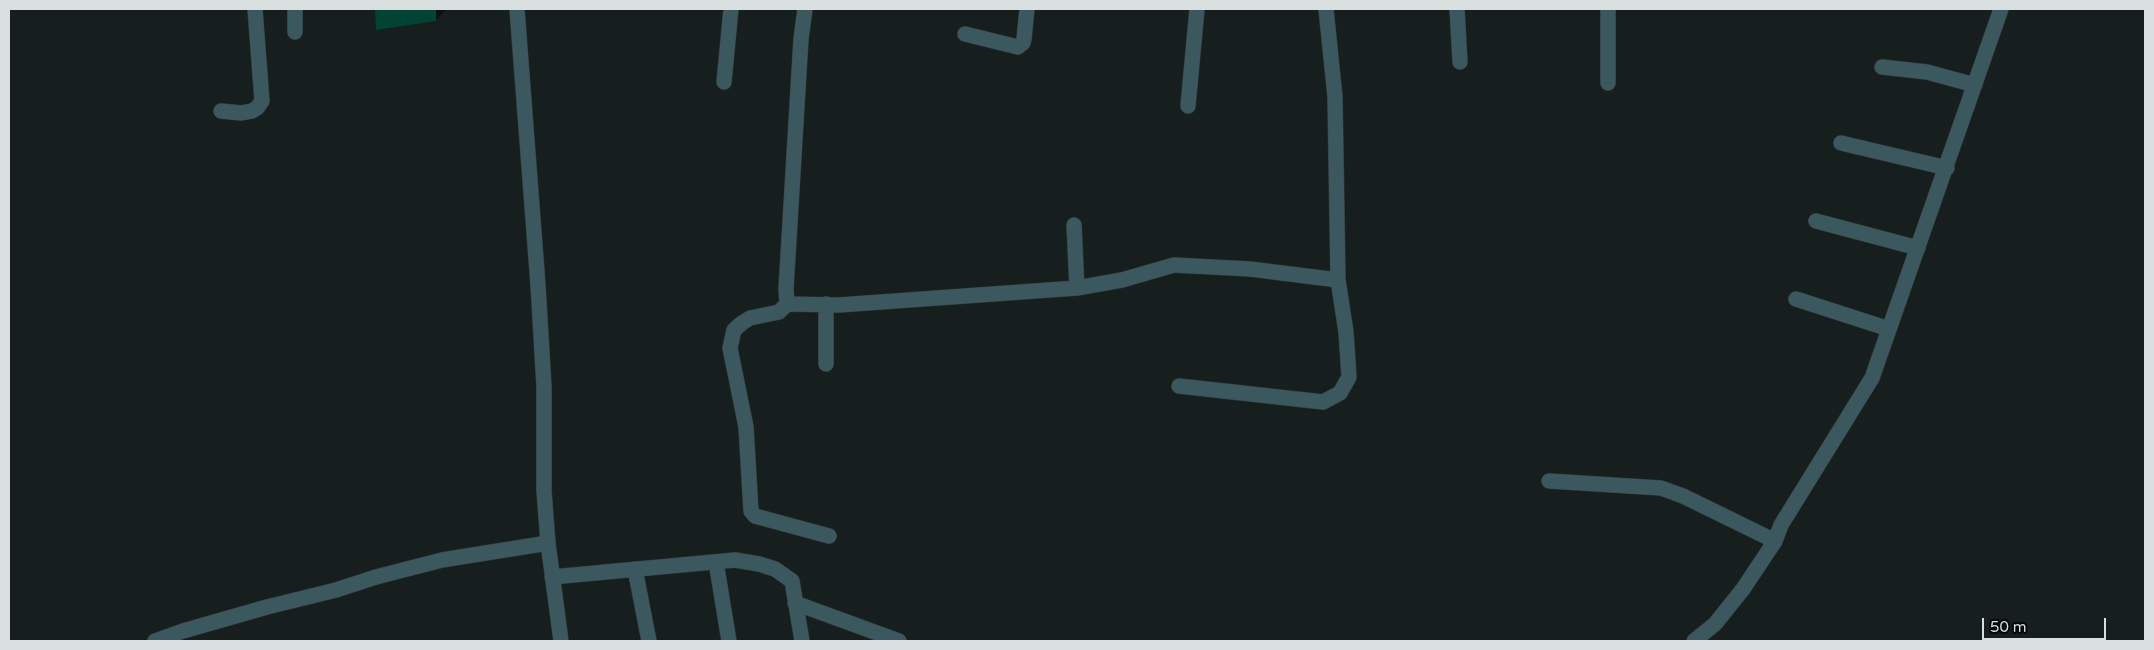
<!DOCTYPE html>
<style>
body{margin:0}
#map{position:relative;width:2154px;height:650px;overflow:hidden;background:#161f1e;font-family:"Varela Round",sans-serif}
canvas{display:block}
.frame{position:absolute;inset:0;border:10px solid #d9dfde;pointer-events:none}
.scale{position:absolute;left:1982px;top:618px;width:124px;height:22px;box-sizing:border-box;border:2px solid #d9dfde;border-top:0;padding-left:6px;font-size:15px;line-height:18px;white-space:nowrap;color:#d9dfde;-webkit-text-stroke:4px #050808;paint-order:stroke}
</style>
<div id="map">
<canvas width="2154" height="650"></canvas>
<div class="frame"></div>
<div class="scale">50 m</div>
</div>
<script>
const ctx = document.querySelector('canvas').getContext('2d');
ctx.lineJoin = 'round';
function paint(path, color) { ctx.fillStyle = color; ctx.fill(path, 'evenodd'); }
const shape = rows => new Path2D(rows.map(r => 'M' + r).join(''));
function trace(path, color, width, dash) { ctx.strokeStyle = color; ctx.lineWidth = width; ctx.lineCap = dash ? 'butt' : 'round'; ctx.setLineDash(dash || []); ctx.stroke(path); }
paint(shape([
 [376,9,447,9,436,20,377,29]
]), '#0007');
paint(shape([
 [375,9,436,9,436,21,376,30]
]), '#034334');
const minor = shape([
 [295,9,295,32],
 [517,9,538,285,544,387,544,491,548,543,561,641],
 [805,9,801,39,786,289,787,304,839,305,1077,288,1122,280,1174,265,1250,269,1338,280,1335,97,1326,9],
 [1457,9,1460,62],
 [1608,9,1608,83],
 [965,34,1018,47,1023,43,1024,39,1027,9],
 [1882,67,1927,72,1975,85],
 [724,82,731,9],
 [1188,106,1197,9],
 [221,111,241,113,252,111,257,108,262,101,255,9],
 [1841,143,1947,168],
 [1816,221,1918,248],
 [1074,225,1077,288],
 [1796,299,1889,329],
 [787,304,779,312,750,318,742,323,734,330,730,348,746,427,751,511,755,516,829,536],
 [826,304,826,364],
 [1179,386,1323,402,1340,393,1349,377,1346,332,1338,280],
 [1549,481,1661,488,1683,496,1775,541],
 [716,562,729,641],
 [635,569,649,641],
 [552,577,735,560,759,564,775,569,792,581,802,641],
 [795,603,899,641],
 [155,641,183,631,267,607,336,590,376,577,442,560,548,543],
 [1694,641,1715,624,1743,589,1775,541,1781,525,1872,378,2001,9]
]);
trace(minor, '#313a39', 16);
trace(minor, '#3a585e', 15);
</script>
